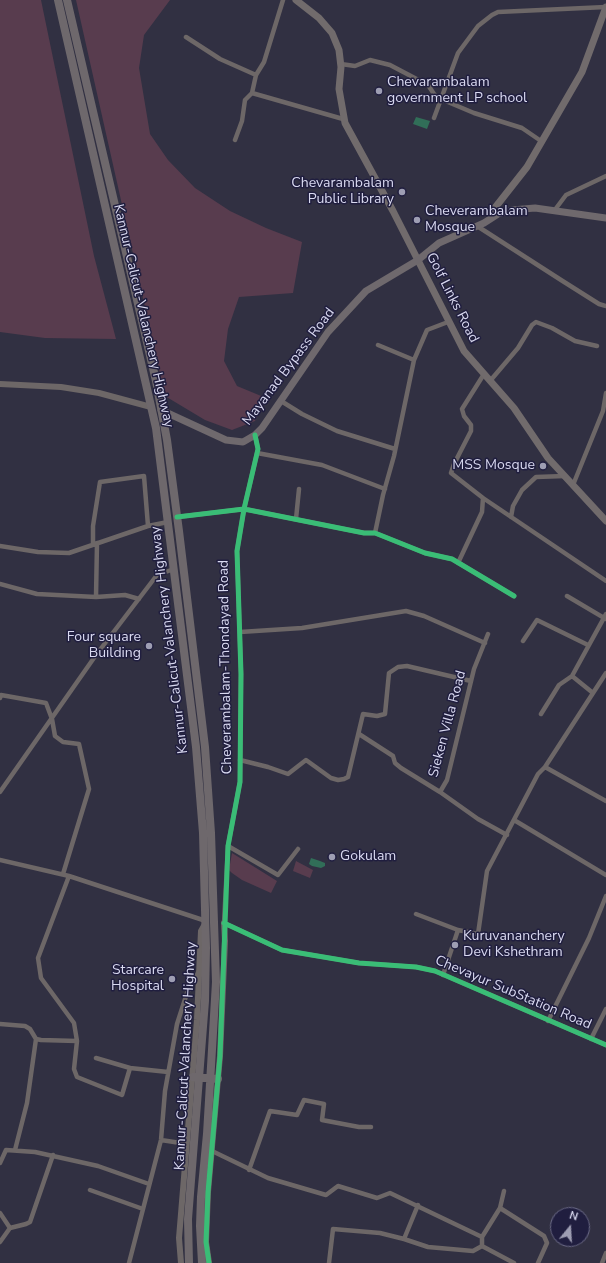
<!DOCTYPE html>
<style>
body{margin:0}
#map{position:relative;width:606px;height:1263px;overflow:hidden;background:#313042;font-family:"Nunito Sans",sans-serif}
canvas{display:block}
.north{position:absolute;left:550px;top:1207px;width:40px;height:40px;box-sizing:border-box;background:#201e3f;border:1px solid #6a6986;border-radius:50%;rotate:18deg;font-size:11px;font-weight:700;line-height:16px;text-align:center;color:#d9d9f0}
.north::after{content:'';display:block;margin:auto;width:14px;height:18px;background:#9e9eb3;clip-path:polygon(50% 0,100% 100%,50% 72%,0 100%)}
</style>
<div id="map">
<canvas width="606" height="1263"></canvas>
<div class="north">N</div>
</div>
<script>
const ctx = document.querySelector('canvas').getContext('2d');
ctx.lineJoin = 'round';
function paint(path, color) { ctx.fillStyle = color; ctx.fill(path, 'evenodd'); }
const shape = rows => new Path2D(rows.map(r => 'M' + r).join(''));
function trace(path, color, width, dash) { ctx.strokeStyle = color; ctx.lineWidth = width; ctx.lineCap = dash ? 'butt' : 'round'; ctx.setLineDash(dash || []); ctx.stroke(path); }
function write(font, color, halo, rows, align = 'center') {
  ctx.font = font + ' "Nunito Sans",sans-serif'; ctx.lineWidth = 3; ctx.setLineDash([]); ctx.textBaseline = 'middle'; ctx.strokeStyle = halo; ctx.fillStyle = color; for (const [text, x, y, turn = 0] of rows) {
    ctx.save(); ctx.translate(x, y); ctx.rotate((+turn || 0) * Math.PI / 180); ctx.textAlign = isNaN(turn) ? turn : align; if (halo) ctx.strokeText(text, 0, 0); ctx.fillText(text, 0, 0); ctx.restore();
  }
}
paint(shape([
 [0,0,41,0,94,256,116,339,45,338,0,332],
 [76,0,170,0,144,35,139,68,150,134,168,160,195,188,230,211,266,228,302,242,293,293,239,297,228,329,224,361,237,386,266,398,255,421,232,430,205,420,165,396],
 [232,853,277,881,271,893,242,880,232,873,229,870],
 [296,861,313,870,310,878,293,871]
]), '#583c4e');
paint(shape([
 [416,117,430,121,427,129,413,124],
 [311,858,320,861,325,863,325,866,321,868,312,866,309,864]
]), '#316e58');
trace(shape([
 [186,37,220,59,256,75],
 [341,64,355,66,370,60,390,65,428,85,436,97,474,113,522,128,541,141],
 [252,93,343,119],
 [434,118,458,53,478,26,492,15,498,12,606,7],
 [235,140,242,121,245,100,252,93,256,75,264,62,283,0],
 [554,211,566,195,606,176],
 [477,226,561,280,599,304,606,306],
 [378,345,414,360],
 [490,381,518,348,532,325,536,322,552,328,575,341,597,346],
 [281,401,302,414,337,431,395,449],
 [255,435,258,449,244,509,237,551,241,674,240,782,228,846,224,923,282,950,359,963,416,967,435,971,606,1045],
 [257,453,322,465,385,489],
 [573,485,603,411,606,393],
 [483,498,606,581],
 [177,517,244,509,364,533,375,533,425,553,452,559,514,596],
 [511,517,513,506,522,490,536,477,565,476],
 [296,519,299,489],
 [375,533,383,495,394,456,414,360,427,330,448,322],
 [93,545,93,526,100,482,144,476,148,526],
 [0,546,38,552,69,553,148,526,168,522],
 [458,563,482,512,483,498,451,473,454,464,471,431,471,425,464,416,462,409,484,374],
 [0,584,37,594,96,597,97,543],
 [567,596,606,619],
 [96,597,125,595,139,599],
 [240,632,302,628,406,611,424,616,485,643],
 [523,641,537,620,588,645],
 [593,693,572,676,606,614],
 [0,698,1,695,46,703,52,719,55,736,63,742,79,744,89,789,63,874],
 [541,714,559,685,572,676],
 [359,734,393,756,395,763,401,768,440,792,447,780,474,669,488,634],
 [240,760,268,767,288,774,306,760,331,778,338,780,344,779,348,777,363,714,377,716,385,714,389,673,398,667,407,666,471,681],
 [545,767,606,673],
 [0,792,96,655,157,575,174,569],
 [440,792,478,819,507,835],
 [514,820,606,875],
 [228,846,278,875,298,849],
 [0,860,69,876,206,921],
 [69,876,38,958,41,978,74,1023,77,1041,74,1069,77,1077,122,1095,130,1068],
 [416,914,458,930],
 [443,975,458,930,478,934,487,871,538,774,545,767,606,801],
 [548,1021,589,938,606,896],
 [0,1024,25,1026,30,1029,36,1039,41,1040,77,1041],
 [591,1039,606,1009],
 [96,1058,130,1068,168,1072],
 [161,1140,187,1144],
 [15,1150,27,1103,36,1039],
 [212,1151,268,1178,326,1195,338,1186,377,1198,390,1193,482,1237],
 [0,1163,6,1150,35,1152,98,1166,149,1184],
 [249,1170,270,1111,297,1115,304,1100,324,1104,322,1120,359,1127,371,1127],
 [90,1190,143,1209],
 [504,1191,500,1208,544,1236,547,1243,538,1263],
 [500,1208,482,1237,482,1246,514,1263],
 [0,1213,10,1228],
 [404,1239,428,1247,473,1251,482,1246],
 [0,1242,10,1228,26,1224,30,1222,53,1155],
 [129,1263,161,1140,165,1091,177,1024,187,993,199,971],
 [329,1263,333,1229,380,1233,404,1239,418,1205],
 [602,1263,606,1253]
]), '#6d6767', 4.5);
trace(shape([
 [0,384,61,387,99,393,151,407],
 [181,1263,179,1238,197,1020,201,931,205,924],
 [209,1263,206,1242,208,1192,220,1056,225,941,224,923]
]), '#6d6767', 6);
trace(shape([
 [296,0,319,18,332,33,339,50,341,67,339,89,345,123,393,211,464,351,514,408,548,458,606,521],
 [494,209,527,167,582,72,606,7]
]), '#716b6c', 7);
trace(shape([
 [161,410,226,440,243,442,255,435,262,428,328,332,366,291,418,260,439,243,484,223,498,214,512,210,535,208,606,218]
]), '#6f696d', 7);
trace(shape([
 [58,0,156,428,196,747,203,833,206,948,205,1001,188,1219,189,1263],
 [67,0,156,381,167,440,179,531,205,747,211,833,216,982,207,1134,201,1197,200,1226,202,1263],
 [193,1077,218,1079]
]), '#6e686c', 8);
trace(shape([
 [177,517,244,509,364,533,375,533,425,553,452,559,514,596],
 [224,923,282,950,359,963,416,967,435,971,606,1045],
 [209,1263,206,1242,208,1192,220,1056,228,846,240,782,241,674,237,551,244,509,258,449,255,435]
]), '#3abd76', 5);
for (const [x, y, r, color] of [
 [379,91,4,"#9e9eb3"],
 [402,192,4,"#9e9eb3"],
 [417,220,4,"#9e9eb3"],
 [543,466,4,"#9e9eb3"],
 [149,646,4,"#9e9eb3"],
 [332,857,4,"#9e9eb3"],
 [455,945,4,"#9e9eb3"],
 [172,979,4,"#9e9eb3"]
]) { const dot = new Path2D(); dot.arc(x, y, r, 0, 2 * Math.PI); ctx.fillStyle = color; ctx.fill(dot); trace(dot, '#201e3f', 1.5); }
write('14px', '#d9d9f0', '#201e3f', [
 ["Chevarambalam",387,83],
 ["government LP school",387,99],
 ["Chevarambalam",394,184,"right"],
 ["Public Library",394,200,"right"],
 ["Cheverambalam",425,212],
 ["Mosque",425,228],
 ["MSS Mosque",535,466,"right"],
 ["Four square",141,638,"right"],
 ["Building",141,654,"right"],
 ["Gokulam",340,857],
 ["Kuruvananchery",463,937],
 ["Devi Kshethram",463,953],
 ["Starcare",164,971,"right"],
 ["Hospital",164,987,"right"]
], 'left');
write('14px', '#d9d9f0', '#201e3f', [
 ["Golf Links Road",452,298,63],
 ["Kannur-Calicut-Valanchery Highway",143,316,77],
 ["Mayanad Bypass Road",289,367,-53],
 ["Kannur-Calicut-Valanchery Highway",170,640,-97],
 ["Cheverambalam-Thondayad Road",226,667,-91],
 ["Sieken Villa Road",448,724,-75],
 ["Chevayur SubStation Road",513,993,23],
 ["Kannur-Calicut-Valanchery Highway",186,1056,-87]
]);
</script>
